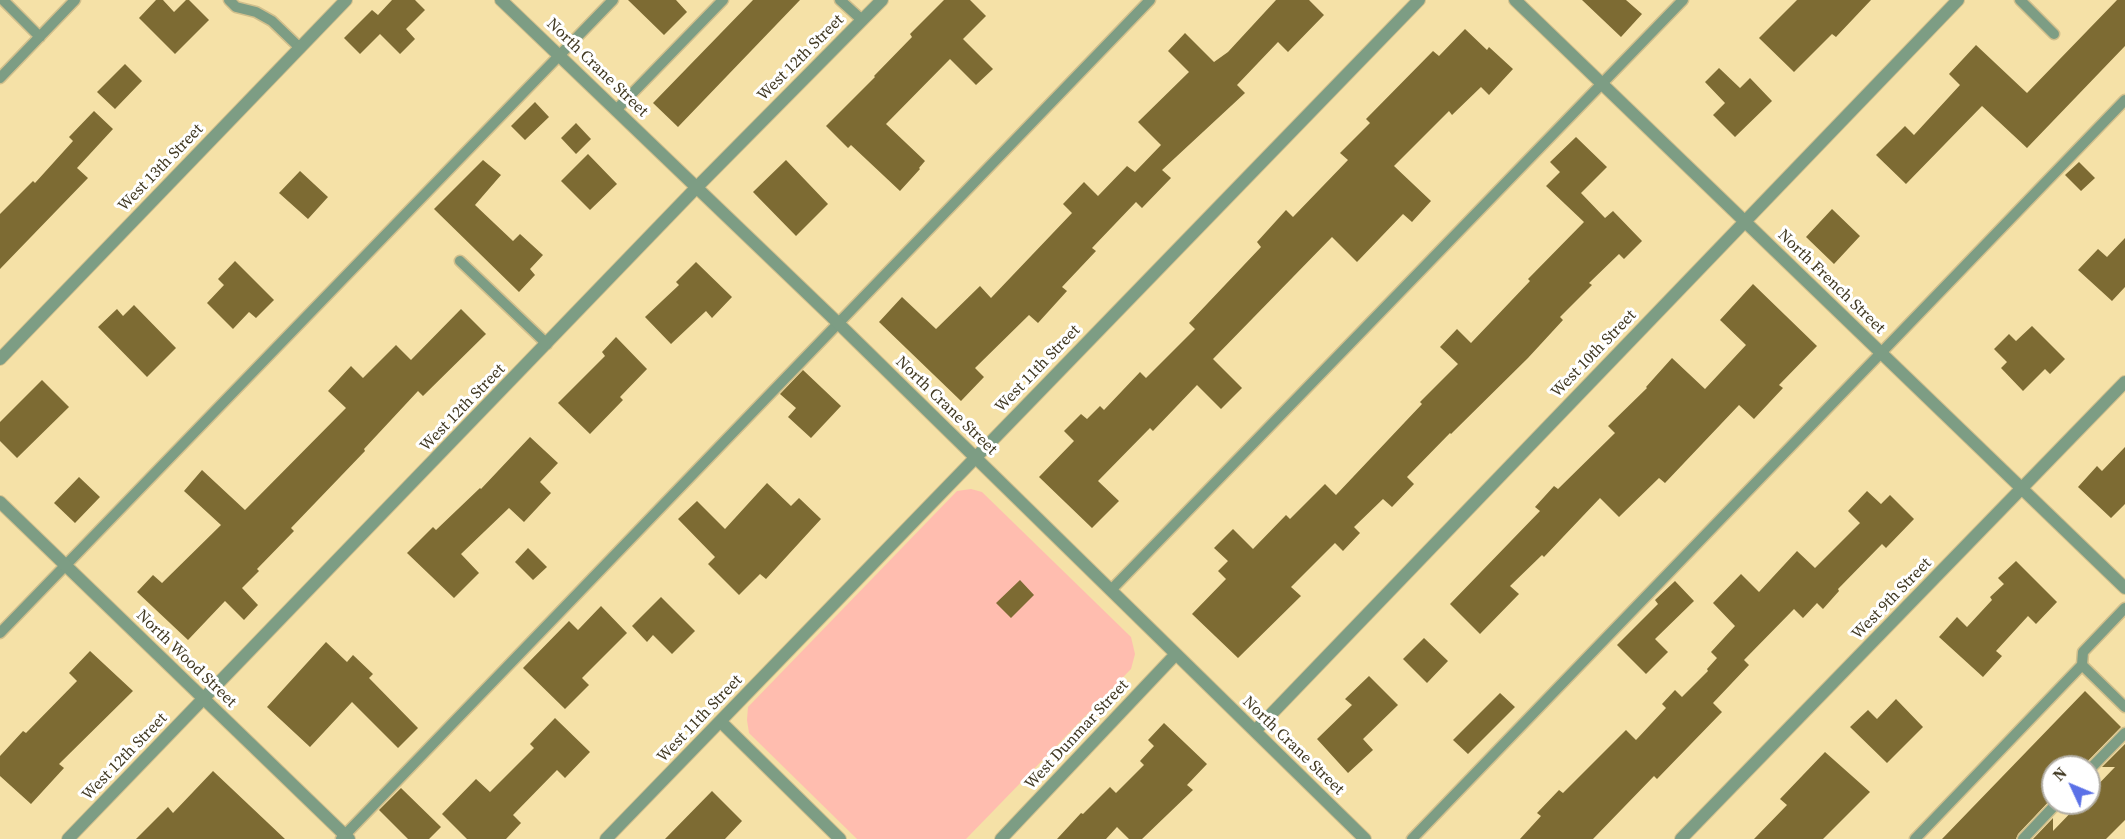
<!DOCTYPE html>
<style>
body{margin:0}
#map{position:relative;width:2125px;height:839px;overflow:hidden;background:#f5e1a7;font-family:"Source Serif 4",serif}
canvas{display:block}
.north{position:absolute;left:2041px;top:755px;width:60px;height:60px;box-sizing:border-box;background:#fff;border:2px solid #b3afa6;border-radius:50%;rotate:314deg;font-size:16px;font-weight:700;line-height:24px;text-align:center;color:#403821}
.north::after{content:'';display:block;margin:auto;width:21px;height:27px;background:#5b71e7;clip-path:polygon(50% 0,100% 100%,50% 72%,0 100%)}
</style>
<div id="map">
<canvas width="2125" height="839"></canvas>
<div class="north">N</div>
</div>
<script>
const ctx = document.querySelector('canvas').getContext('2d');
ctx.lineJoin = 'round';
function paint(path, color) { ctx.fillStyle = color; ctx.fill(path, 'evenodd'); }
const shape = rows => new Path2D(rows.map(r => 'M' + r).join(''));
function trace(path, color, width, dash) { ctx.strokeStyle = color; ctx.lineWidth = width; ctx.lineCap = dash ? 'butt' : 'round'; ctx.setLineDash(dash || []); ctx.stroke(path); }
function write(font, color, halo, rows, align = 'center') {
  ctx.font = font + ' "Source Serif 4",serif'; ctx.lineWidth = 6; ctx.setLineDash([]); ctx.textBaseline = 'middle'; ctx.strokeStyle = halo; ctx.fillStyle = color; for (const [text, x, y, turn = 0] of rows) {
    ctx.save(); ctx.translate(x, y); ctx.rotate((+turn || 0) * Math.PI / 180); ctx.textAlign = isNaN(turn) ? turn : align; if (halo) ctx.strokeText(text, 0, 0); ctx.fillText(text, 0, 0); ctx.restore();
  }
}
paint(shape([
 [971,489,982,492,1131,637,1135,654,1131,669,966,839,857,839,749,733,747,720,748,707,957,491]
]), '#ffbdaf');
paint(shape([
 [156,0,163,0,174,12,186,0,189,0,209,20,175,54,139,18],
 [392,0,415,0,425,10,406,29,415,39,400,54,380,34,360,54,344,38,372,10,378,15],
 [628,0,676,0,687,12,664,35],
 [753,0,800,0,678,127,653,103],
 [944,0,970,0,986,16,963,39,993,69,976,85,950,59,886,124,925,161,919,168,920,169,900,191,851,145,848,148,826,126,875,77,874,76,912,37,910,34],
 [1276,0,1309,0,1324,15,1288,52,1278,42,1237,85,1245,93,1162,170,1171,178,1142,208,1136,202,1092,248,1096,251,1062,287,1067,291,1038,323,1029,315,975,368,984,377,961,401,879,322,902,297,936,329,980,286,991,298,1072,213,1063,204,1084,182,1098,196,1127,166,1135,172,1161,145,1138,122,1189,72,1168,51,1185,33,1214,62,1228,52],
 [1582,0,1626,0,1642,14,1621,37],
 [1797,0,1871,0,1836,37,1832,34,1794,72,1759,38],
 [2117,0,2125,0,2125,46,2027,148,1982,106,1906,184,1876,155,1905,126,1914,135,1960,85,1949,74,1976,45,2027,93],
 [1465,29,1487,50,1489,47,1513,69,1489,95,1481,87,1452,115,1449,111,1394,166,1431,201,1412,222,1403,214,1357,262,1332,237,1213,359,1242,388,1221,409,1197,385,1153,431,1150,428,1098,481,1119,501,1092,528,1039,477,1074,441,1064,431,1081,414,1087,419,1100,406,1104,410,1140,372,1146,378,1195,329,1189,323,1261,247,1257,242,1286,210,1293,217,1348,160,1340,153,1370,123,1366,119,1433,51,1439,56],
 [125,64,142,81,115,109,97,92],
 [1719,68,1740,88,1750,78,1772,101,1735,137,1713,115,1725,103,1705,82],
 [535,102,549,117,525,140,511,126],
 [94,111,113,129,77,168,88,178,0,269,0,214,33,181,35,183,73,141,69,137],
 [576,123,591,139,576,154,561,138],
 [1576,137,1607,167,1581,193,1605,218,1613,211,1642,241,1624,259,1619,254,1589,283,1592,285,1560,317,1563,320,1528,358,1451,434,1450,433,1407,477,1414,484,1392,507,1383,499,1354,527,1360,533,1343,551,1335,543,1291,587,1301,596,1238,658,1192,614,1226,579,1218,571,1228,561,1214,548,1233,529,1253,549,1286,515,1290,519,1325,484,1336,495,1422,404,1420,402,1458,364,1440,347,1457,329,1471,343,1530,281,1528,279,1584,222,1546,186,1560,172,1550,162],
 [588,154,617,184,590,210,561,181],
 [483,160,501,175,475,205,513,241,520,234,543,255,530,269,535,275,519,292,434,209],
 [786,160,828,204,796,236,753,192],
 [2079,162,2095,178,2081,191,2065,175],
 [300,171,328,197,308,219,279,193],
 [1832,209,1860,236,1834,264,1806,237],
 [2125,238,2125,287,2112,301,2078,270,2098,249,2107,257],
 [235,261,274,300,256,318,249,312,233,329,207,303,224,285,218,279],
 [696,262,732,297,712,318,706,311,671,344,645,317,679,285,676,282],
 [1753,284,1817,346,1779,385,1783,388,1754,419,1739,405,1665,483,1659,478,1619,517,1600,498,1544,557,1542,555,1510,586,1519,594,1480,634,1450,604,1540,511,1535,507,1554,486,1558,489,1615,433,1608,426,1647,388,1646,387,1672,358,1705,389,1746,345,1720,320],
 [134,305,176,348,147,377,98,327,117,309,123,316],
 [461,309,486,334,423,396,418,391,364,449,365,451,291,528,294,531,257,569,259,571,242,588,258,605,244,620,225,601,188,640,137,592,153,575,162,583,221,525,184,491,202,470,245,510,346,408,328,391,351,366,363,378,396,345,411,360],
 [2032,326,2065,359,2050,374,2045,369,2023,391,2001,368,2007,362,1994,349,2009,334,2016,341],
 [616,337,647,369,620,397,623,400,590,434,558,403,605,356,602,352],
 [803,370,841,406,811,438,788,417,796,408,780,394],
 [42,380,69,407,17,458,0,441,0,422],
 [530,437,558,463,540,482,551,493,524,522,509,508,461,554,479,573,454,598,407,553,433,527,436,530,480,488,481,489],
 [2125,447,2125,504,2111,518,2078,487,2097,466,2102,471],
 [79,477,100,497,75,523,54,503],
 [767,483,791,506,799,498,821,519,766,579,760,574,739,595,708,564,715,557,678,519,697,501,725,529],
 [1867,491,1881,504,1890,495,1914,519,1886,548,1882,544,1838,589,1839,591,1823,609,1817,603,1803,618,1794,609,1744,660,1749,665,1713,703,1722,712,1657,779,1654,776,1593,839,1520,839,1541,816,1537,813,1559,790,1563,793,1626,730,1636,740,1666,708,1662,704,1675,690,1682,697,1708,671,1707,669,1717,658,1711,652,1735,626,1713,603,1741,574,1759,592,1797,551,1815,568,1860,523,1848,511],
 [528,548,547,567,533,580,515,562],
 [2016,561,2057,602,2036,624,2028,616,1996,651,2002,656,1983,677,1939,637,1957,617,1967,627,1992,600,1990,597,2004,584,1998,578],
 [1020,580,1034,595,1011,618,996,603],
 [1675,581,1694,601,1655,639,1668,652,1646,674,1617,645,1658,604,1655,600],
 [661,597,695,631,672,654,653,635,647,642,632,626],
 [601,606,627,633,582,678,589,685,565,709,523,668,569,621,578,630],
 [1424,638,1448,661,1427,683,1403,659],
 [326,642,347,662,353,655,373,674,369,678,418,728,398,748,352,702,310,747,267,707],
 [90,651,133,691,59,764,64,768,31,804,0,776,0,756,23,731,26,733,77,681,69,673],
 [1369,676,1398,705,1363,739,1373,750,1348,773,1317,739,1352,705,1345,699],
 [2085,691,2121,727,2082,767,2053,767,2053,797,2018,834,2016,839,1942,839],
 [1500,693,1515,707,1468,754,1453,740],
 [1896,699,1923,727,1887,763,1850,727,1868,710,1877,719],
 [555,718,590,752,565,778,557,770,513,815,521,823,506,839,467,839,442,814,476,779,490,792,534,748,530,744],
 [1164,723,1207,764,1187,785,1193,790,1142,839,1129,839,1117,827,1106,839,1057,839,1081,813,1083,814,1110,787,1116,793,1144,765,1140,761,1154,746,1148,740],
 [2125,744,2125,820,2106,839,2033,839,2053,818,2053,831,2080,803,2089,803,2089,794,2115,767,2102,767],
 [1825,752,1870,792,1823,839,1754,839,1787,805,1780,799],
 [213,771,285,839,136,839,168,807,173,813],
 [401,788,441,827,429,839,408,839,379,810],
 [712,791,742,821,725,839,665,839]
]), '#7d6b33');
const service = shape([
 [3,0,40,37],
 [229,0,236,7,256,12,272,21,300,48],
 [840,0,862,20],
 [2020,0,2054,34],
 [0,78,75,0],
 [616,110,723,0],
 [460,261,547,344],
 [1111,590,1683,0],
 [2125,608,2083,652,2082,665,2125,707],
 [0,633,613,0],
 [2089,770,2125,733],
 [341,839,1150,0],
 [1412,839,2125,100],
 [1915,839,2082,665],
 [2023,839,2057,803]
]);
const minor = shape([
 [501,0,838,323,1365,839],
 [1515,0,2125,588],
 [0,359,346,0],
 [0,502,349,839],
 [721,722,840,839],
 [1255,731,1958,0],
 [68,839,696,188,882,0],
 [606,839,1419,0],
 [1001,839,1176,654],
 [1681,839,2125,382]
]);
trace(service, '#d1bf8c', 13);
trace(minor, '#d1bf8c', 14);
trace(service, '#7d9d84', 10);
trace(minor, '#7d9d84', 12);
write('16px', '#403821', '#fff', [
 ["West 12th Street",801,58,-45],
 ["North Crane Street",597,68,44],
 ["West 13th Street",161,168,-46],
 ["North French Street",1831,282,44],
 ["West 10th Street",1594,354,-46],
 ["West 11th Street",1038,369,-46],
 ["North Crane Street",946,406,44],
 ["West 12th Street",463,408,-46],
 ["West 9th Street",1892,599,-46],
 ["North Wood Street",186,659,44],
 ["West 11th Street",700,719,-46],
 ["West Dunmar Street",1077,735,-47],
 ["North Crane Street",1293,746,44],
 ["West 12th Street",125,757,-46]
]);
</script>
